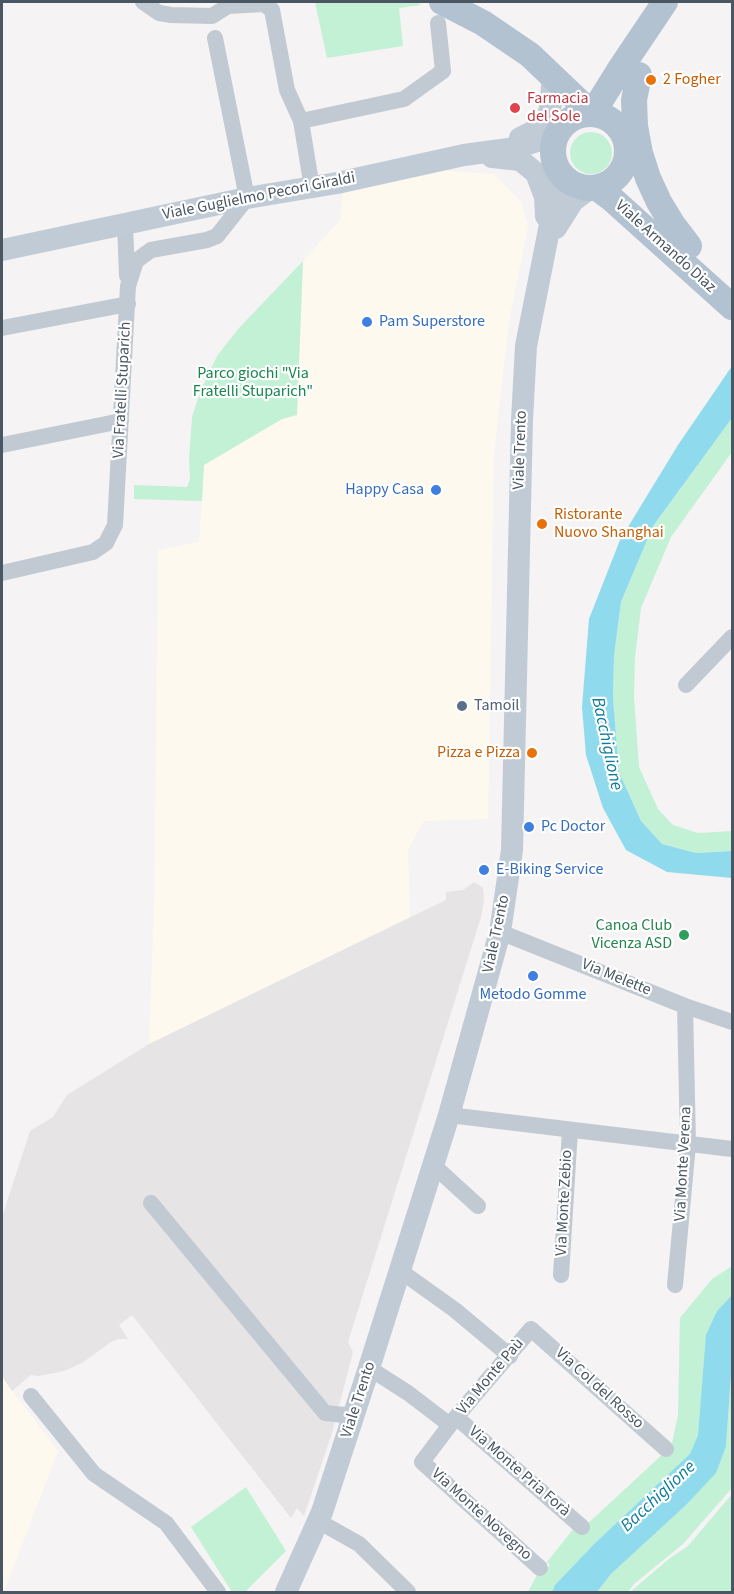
<!DOCTYPE html>
<meta charset="utf-8">
<style>
body{margin:0}
#map{position:relative;width:734px;height:1594px;overflow:hidden;background:#f5f3f3;font-family:"Source Sans 3",sans-serif}
canvas{display:block}
.frame{position:absolute;inset:0;border:3px solid #4a5661;pointer-events:none}
</style>
<div id="map">
<canvas width="734" height="1594"></canvas>
<div class="frame"></div>
</div>
<script>
const ctx = document.querySelector('canvas').getContext('2d');
ctx.lineJoin = 'round';
function paint(path, color) { ctx.fillStyle = color; ctx.fill(path, 'evenodd'); }
const shape = rows => new Path2D(rows.map(r => 'M' + r).join(''));
function trace(path, color, width, dash) { ctx.strokeStyle = color; ctx.lineWidth = width; ctx.lineCap = dash ? 'butt' : 'round'; ctx.setLineDash(dash || []); ctx.stroke(path); }
function write(font, color, halo, rows, align = 'center') {
  ctx.font = font + ' "Source Sans 3",sans-serif'; ctx.lineWidth = 4.5; ctx.setLineDash([]); ctx.textBaseline = 'middle'; ctx.strokeStyle = halo; ctx.fillStyle = color; for (const [text, x, y, turn = 0] of rows) {
    ctx.save(); ctx.translate(x, y); ctx.rotate((+turn || 0) * Math.PI / 180); ctx.textAlign = isNaN(turn) ? turn : align; if (halo) ctx.strokeText(text, 0, 0); ctx.fillText(text, 0, 0); ctx.restore();
  }
}
paint(shape([
 [437,170,494,174,522,203,528,227,509,322,494,453,488,819,424,821,408,849,410,917,149,1044,154,904,158,550,199,542,204,465,282,419,297,415,303,261,340,220,343,190],
 [2,1377,58,1451,4,1592,2,1592]
]), '#fdf9ef');
paint(shape([
 [474,882,483,888,484,900,481,917,348,1342,353,1352,332,1433,304,1516,297,1508,291,1518,132,1315,119,1325,128,1339,118,1339,111,1342,82,1363,64,1371,39,1376,31,1375,12,1391,2,1376,2,1217,30,1131,53,1117,67,1095,149,1044,446,900,446,892,463,890]
]), '#e6e4e5');
paint(shape([
 [315,2,417,2,421,5,399,8,403,46,327,58],
 '570 153a21 21 0 1 1 42 0a21 21 0 1 1-42 0Z',
 [303,261,297,415,282,419,204,465,202,501,134,499,134,485,187,487,190,479,189,459,192,417,200,392,217,356,239,328],
 [732,418,732,452,671,537,641,608,635,658,634,697,639,767,658,809,673,825,698,833,732,831,732,851,696,853,662,844,641,821,619,772,613,698,614,656,621,602,653,526],
 [732,1266,732,1295,717,1311,698,1435,690,1455,594,1544,555,1585,552,1592,528,1592,539,1571,543,1574,550,1565,547,1562,578,1523,584,1527,664,1453,672,1443,678,1415,680,1318,712,1279],
 [732,1361,732,1488,683,1544,634,1584,628,1592,597,1592,611,1574,685,1506,726,1446],
 [246,1487,286,1551,245,1592,232,1592,191,1527],
 [732,1494,732,1592,630,1592,670,1558,688,1546]
]), '#c3f1d5');
paint(shape([
 [732,366,732,418,653,526,621,602,614,656,613,698,619,772,641,821,662,844,696,853,732,851,732,878,667,872,626,850,603,808,586,755,582,707,589,619,620,540,678,445],
 [732,1295,732,1361,726,1446,716,1473,685,1506,611,1574,597,1592,552,1592,555,1585,594,1544,690,1454,698,1435,706,1335,717,1311]
]), '#90daee');
trace(shape([
 [143,2,159,13,171,15,212,16,228,6,264,4,272,10,287,90,301,121,312,188],
 [301,121,404,99,443,71,438,23],
 [125,224,127,276],
 [2,328,128,304],
 [2,445,121,421],
 [2,573,93,552,106,543,115,525,128,286,136,261,151,250,207,240,217,236,247,198,215,38],
 [686,685,732,637],
 [500,932,685,1006,732,1022],
 [449,1115,732,1149],
 [433,1165,478,1206],
 [151,1203,325,1413,354,1416],
 [399,1270,455,1310,510,1356],
 [561,1275,570,1130],
 [675,1285,688,1144,685,1006],
 [369,1368,408,1393,450,1425],
 [31,1396,94,1474,166,1523,218,1592],
 [456,1417,582,1527],
 [318,1521,359,1544,408,1592],
 [540,1568,422,1462,456,1417,531,1329,666,1449]
]), '#c1cad2', 16);
trace(shape([
 [520,138,538,129,547,119,551,104,552,85],
 [492,157,520,160,536,173,545,197,546,216],
 [556,228,573,201,589,189],
 [2,250,247,198,337,183,464,155,516,148,557,134],
 [286,1592,322,1512,369,1368,449,1115,500,932,512,850,522,420,526,346,560,174]
]), '#c1cbd6', 22);
trace(shape([
 [442,2,483,23,530,55,592,114,622,66,665,2],
 [639,75,634,100,635,126,640,153,648,178,659,202,673,225,689,246],
 '553 151a37 37 0 1 1 74 0a37 37 0 1 1-74 0Z',
 [597,188,612,199,732,307]
]), '#b3c2d1', 26);
for (const [x, y, r, color] of [
 [651,80,6,"#e8710a"],
 [515,108,6,"#e0444e"],
 [367,322,6,"#3f7fe0"],
 [436,490,6,"#3f7fe0"],
 [542,524,6,"#e8710a"],
 [462,706,6,"#5c6f8a"],
 [532,753,6,"#e8710a"],
 [529,827,6,"#3f7fe0"],
 [484,870,6,"#3f7fe0"],
 [684,935,6,"#2e9e5b"],
 [533,976,6,"#3f7fe0"]
]) { const dot = new Path2D(); dot.arc(x, y, r, 0, 2 * Math.PI); ctx.fillStyle = color; ctx.fill(dot); trace(dot, '#fff', 2); }
write('16px', '#c56008', '#fff', [
 ["2 Fogher",663,80],
 ["Ristorante",554,515],
 ["Nuovo Shanghai",554,533],
 ["Pizza e Pizza",520,753,"right"]
], 'left');
write('16px', '#be3a42', '#fff', [
 ["Farmacia",527,99],
 ["del Sole",527,117]
], 'left');
write('16px', '#4a5661', '#fff', [
 ["Viale Guglielmo Pecori Giraldi",259,197,-11],
 ["Viale Armando Diaz",665,247,42],
 ["Via Fratelli Stuparich",123,390,-87],
 ["Viale Trento",521,450,-88],
 ["Viale Trento",497,934,-78],
 ["Via Melette",616,978,22],
 ["Via Monte Verena",684,1164,-87],
 ["Via Monte Zebio",565,1203,-87],
 ["Via Monte Paù",491,1377,-50],
 ["Via Col del Rosso",599,1389,42],
 ["Viale Trento",359,1400,-72],
 ["Via Monte Pria Forà",519,1472,41],
 ["Via Monte Novegno",481,1515,42]
]);
write('16px', '#366cbe', '#fff', [
 ["Pam Superstore",379,322],
 ["Happy Casa",424,490,"right"],
 ["Pc Doctor",541,827],
 ["E-Biking Service",496,870],
 ["Metodo Gomme",533,995,"center"]
], 'left');
write('16px', '#17864f', '#fff', [
 ["Parco giochi \"Via",253,374],
 ["Fratelli Stuparich\"",253,392]
]);
write('16px', '#4e5e75', '#fff', [
 ["Tamoil",474,706]
], 'left');
write('16px', '#27864d', '#fff', [
 ["Canoa Club",672,926],
 ["Vicenza ASD",672,944]
], 'right');
write('italic 18px', '#0c7c9b', '#fff', [
 ["Bacchiglione",606,744,78],
 ["Bacchiglione",659,1497,-43]
]);
</script>
